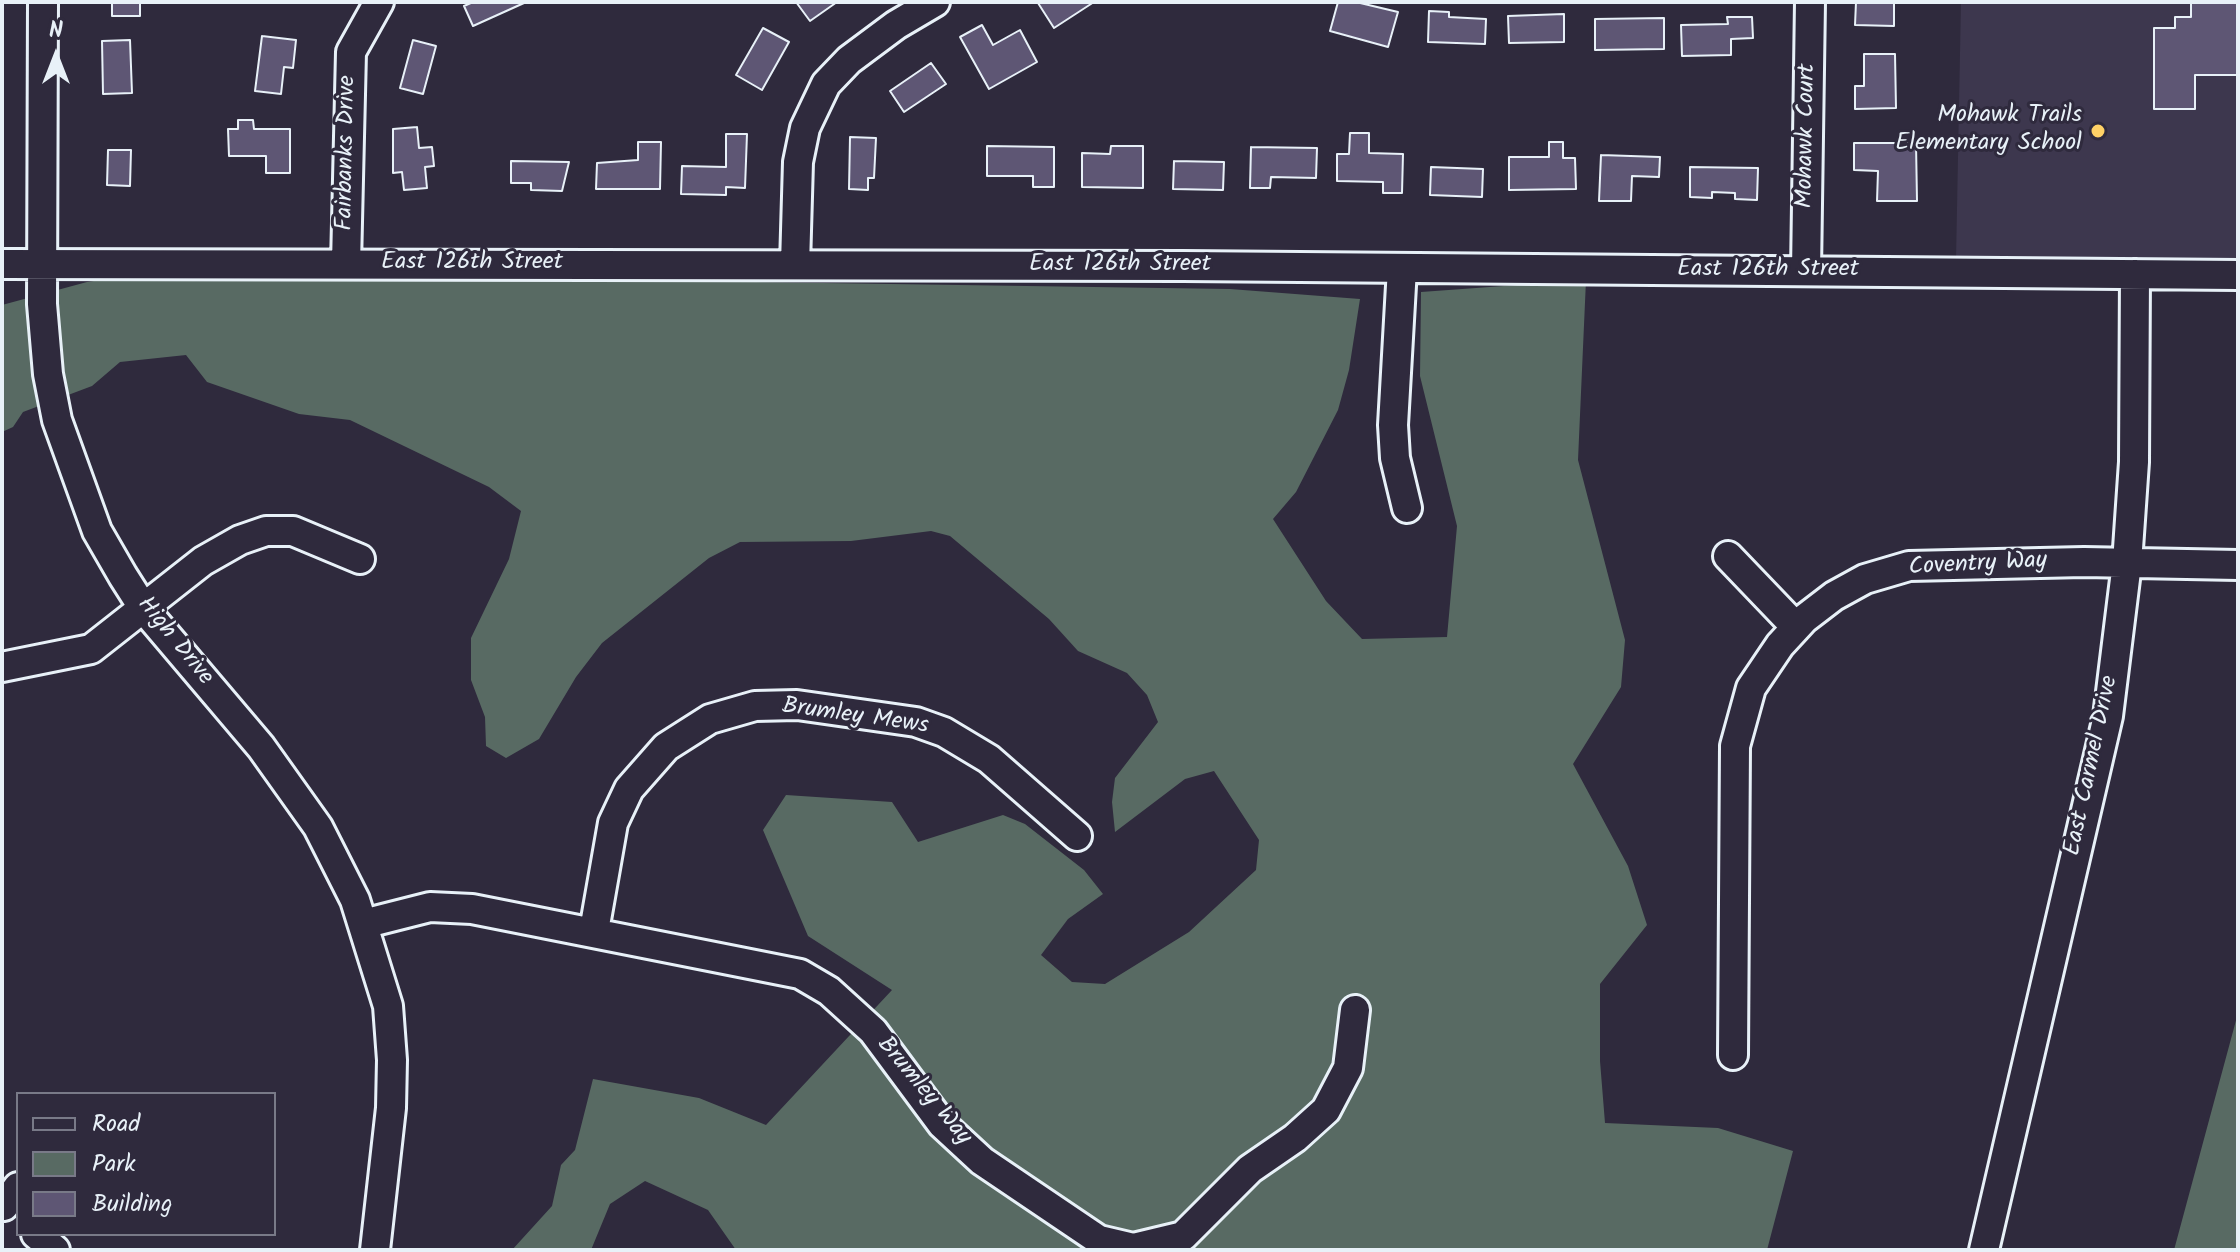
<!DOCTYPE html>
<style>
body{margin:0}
#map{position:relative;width:2240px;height:1252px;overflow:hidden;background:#2f2a3d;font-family:Kalam,sans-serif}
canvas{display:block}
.frame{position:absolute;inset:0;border:4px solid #e8f1f8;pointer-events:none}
.legend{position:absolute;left:16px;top:1092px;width:260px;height:144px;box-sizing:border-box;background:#2f2a3d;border:2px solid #797a88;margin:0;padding:10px 14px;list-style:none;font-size:24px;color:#e8f1f8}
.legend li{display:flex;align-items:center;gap:16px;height:40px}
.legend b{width:40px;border:2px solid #797a88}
.north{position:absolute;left:16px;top:16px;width:80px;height:80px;-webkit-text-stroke:6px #2f2a3d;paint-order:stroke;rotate:0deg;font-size:22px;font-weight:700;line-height:32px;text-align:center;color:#e8f1f8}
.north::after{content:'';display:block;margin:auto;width:28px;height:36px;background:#e8f1f8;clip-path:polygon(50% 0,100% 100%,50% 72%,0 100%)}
</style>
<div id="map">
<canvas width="2240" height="1252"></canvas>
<div class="frame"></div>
<ul class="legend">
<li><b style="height:10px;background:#2f2a3d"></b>Road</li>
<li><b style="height:22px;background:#586a63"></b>Park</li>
<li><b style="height:22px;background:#5e5674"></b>Building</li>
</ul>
<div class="north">N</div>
</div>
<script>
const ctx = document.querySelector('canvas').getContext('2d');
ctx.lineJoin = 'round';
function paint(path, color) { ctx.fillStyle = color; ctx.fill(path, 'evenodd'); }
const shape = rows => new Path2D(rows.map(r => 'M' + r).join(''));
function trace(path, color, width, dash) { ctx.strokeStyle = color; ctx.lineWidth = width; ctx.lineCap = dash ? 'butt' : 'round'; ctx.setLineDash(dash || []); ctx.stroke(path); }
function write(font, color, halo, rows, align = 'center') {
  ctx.font = font + ' Kalam,sans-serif'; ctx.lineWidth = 6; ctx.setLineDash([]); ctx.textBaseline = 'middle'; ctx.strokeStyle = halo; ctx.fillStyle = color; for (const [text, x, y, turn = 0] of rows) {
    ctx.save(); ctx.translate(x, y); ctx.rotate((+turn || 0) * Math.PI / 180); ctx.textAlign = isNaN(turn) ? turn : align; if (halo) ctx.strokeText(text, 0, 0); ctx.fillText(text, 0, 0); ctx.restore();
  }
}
paint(shape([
 [1961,2,2238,2,2238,262,1956,260]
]), '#3d374e');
paint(shape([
 [147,273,1230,289,1360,299,1349,370,1338,410,1296,492,1273,519,1326,601,1362,639,1447,637,1457,526,1420,376,1421,292,1586,280,1578,460,1625,640,1621,687,1573,764,1628,866,1647,925,1600,984,1600,1061,1605,1123,1718,1128,1793,1151,1767,1250,736,1250,708,1210,645,1181,610,1204,591,1250,512,1250,552,1206,561,1165,575,1150,593,1079,699,1098,766,1125,892,990,808,936,763,830,786,795,892,802,918,842,1003,815,1025,824,1084,870,1103,894,1068,919,1041,955,1072,982,1105,984,1189,932,1256,870,1259,840,1214,771,1185,779,1115,832,1112,802,1115,778,1158,722,1147,695,1127,673,1078,651,1049,619,950,536,931,531,851,541,740,542,709,558,602,643,576,677,539,739,506,758,486,746,485,717,471,680,471,638,509,559,521,511,489,487,350,420,299,414,207,382,186,355,120,362,92,386,23,412,13,427,2,432,2,305,87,282],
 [2238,1013,2238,1250,2174,1250]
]), '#586a63');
const building = shape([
 [112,2,140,2,140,16,112,16,112,2],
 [473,2,523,2,524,3,473,26,464,6,473,2],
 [796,2,837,2,810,21,796,2],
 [1094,2,1054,28,1038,3,1040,2,1094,2],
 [1338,2,1356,2,1398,12,1388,47,1330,31,1338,2],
 [1856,2,1894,2,1894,26,1855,25,1856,2],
 [2191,2,2238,2,2238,75,2195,75,2195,109,2154,109,2154,28,2175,28,2175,17,2191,17,2191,2],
 [1429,11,1449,12,1449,17,1486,19,1485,44,1428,42,1429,11],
 [1564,14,1564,42,1509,43,1508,16,1564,14],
 [1727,17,1752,17,1753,38,1731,39,1731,55,1682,56,1681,25,1728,24,1727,17],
 [1664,18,1664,49,1595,50,1595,19,1664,18],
 [982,25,993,45,1020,30,1037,62,989,89,960,37,982,25],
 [763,28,789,42,762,90,736,75,763,28],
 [262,36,296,40,293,68,284,67,281,94,255,91,262,36],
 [130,40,132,93,103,94,102,41,130,40],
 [413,40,436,46,423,94,400,88,413,40],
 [1864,54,1895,54,1896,108,1855,109,1855,86,1864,86,1864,54],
 [931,63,946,84,904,112,890,91,931,63],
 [238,120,253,120,254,129,290,129,290,173,266,173,266,156,229,156,228,129,238,129,238,120],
 [417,127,419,148,432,147,434,166,425,167,427,188,404,190,402,172,393,173,393,129,417,127],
 [1350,133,1369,133,1369,153,1403,154,1402,193,1383,193,1383,182,1337,181,1337,154,1349,154,1350,133],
 [726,134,747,134,745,188,726,187,726,195,681,194,682,166,726,167,726,134],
 [850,137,876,138,874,178,868,178,868,190,849,189,850,137],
 [638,142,661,142,660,189,596,189,597,163,638,160,638,142],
 [1549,142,1563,142,1563,158,1575,158,1576,189,1509,190,1509,157,1549,157,1549,142],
 [1854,143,1916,143,1917,201,1877,201,1878,171,1854,170,1854,143],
 [987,146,1054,147,1054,187,1033,187,1033,176,987,176,987,146],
 [1111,146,1143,146,1143,188,1082,187,1082,153,1110,154,1111,146],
 [1251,147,1317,148,1316,178,1271,177,1270,188,1250,188,1251,147],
 [108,150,131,150,130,186,107,185,108,150],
 [1601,155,1660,157,1659,177,1632,176,1631,201,1599,201,1601,155],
 [511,161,569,162,562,191,531,190,531,183,511,183,511,161],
 [1174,161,1224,162,1223,190,1173,189,1174,161],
 [1431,167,1483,169,1482,197,1430,195,1431,167],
 [1690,167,1758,168,1757,200,1735,199,1735,193,1712,192,1712,198,1690,197,1690,167]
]);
paint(building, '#5e5674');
trace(building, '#e8f1f8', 2);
const minor = shape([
 [43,2,42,304,48,374,57,420,97,531,123,576,144,609,261,747,318,827,355,900,388,1006,392,1060,391,1108,375,1250],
 [2,264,1183,266,2238,275],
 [346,264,351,52,379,2],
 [795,265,798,162,805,128,826,84,849,60,896,25,935,2],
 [1402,268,1393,425,1395,458,1407,508],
 [1806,271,1810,2],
 [1728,556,1796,627],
 [2,667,91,649,203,561,240,540,266,531,293,531,360,559],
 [363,924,430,907,472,909,800,974,829,991,873,1031,942,1124,982,1161,1099,1240,1133,1248,1183,1236,1250,1169,1295,1138,1326,1110,1348,1068,1355,1010],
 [594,931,613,823,629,789,666,747,710,719,755,706,797,705,916,722,944,732,989,759,1077,836],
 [1733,1055,1735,746,1751,688,1780,645,1804,619,1834,596,1865,579,1909,566,2084,562,2238,565],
 [4,1206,18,1187],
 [36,1234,55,1250],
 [1984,1250,2108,716,2127,563,2134,462,2135,274]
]);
trace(minor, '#e8f1f8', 34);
trace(minor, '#2f2a3d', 28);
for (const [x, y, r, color] of [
 [2098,131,8,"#ffd166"]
]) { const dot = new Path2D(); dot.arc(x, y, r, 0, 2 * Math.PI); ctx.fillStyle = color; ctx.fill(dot); trace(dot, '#2f2a3d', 3); }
write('24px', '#e8f1f8', '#2f2a3d', [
 ["Mohawk Trails",2082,117],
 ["Elementary School",2082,145]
], 'right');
write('24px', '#e8f1f8', '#2f2a3d', [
 ["Mohawk Court",1808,136,-89],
 ["Fairbanks Drive",348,153,-89],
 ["East 126th Street",472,264],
 ["East 126th Street",1120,266],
 ["East 126th Street",1768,271],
 ["Coventry Way",1978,566,-3],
 ["High Drive",174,642,51],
 ["Brumley Mews",855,718,8],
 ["East Carmel Drive",2093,766,-78],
 ["Brumley Way",923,1092,50]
]);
</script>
